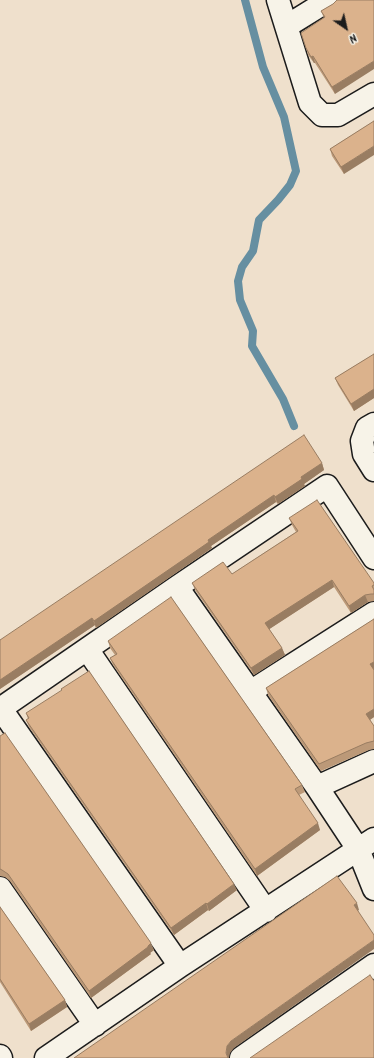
<!DOCTYPE html>
<style>
body{margin:0}
#map{position:relative;width:374px;height:1058px;overflow:hidden;background:#efe0cc;font-family:Kalam,sans-serif}
canvas{display:block}
.north{position:absolute;left:326px;top:8px;width:40px;height:40px;-webkit-text-stroke:3px #f7f3e8;paint-order:stroke;rotate:146deg;font-size:11px;font-weight:700;line-height:16px;text-align:center;color:#1c1c1c}
.north::after{content:'';display:block;margin:auto;width:14px;height:18px;background:#1c1c1c;clip-path:polygon(50% 0,100% 100%,50% 72%,0 100%)}
</style>
<div id="map">
<canvas width="374" height="1058"></canvas>
<div class="north">N</div>
</div>
<script>
const ctx = document.querySelector('canvas').getContext('2d');
ctx.lineJoin = 'round';
const shape = rows => new Path2D(rows.map(r => 'M' + r).join(''));
function trace(path, color, width, dash) { ctx.strokeStyle = color; ctx.lineWidth = width; ctx.lineCap = dash ? 'butt' : 'round'; ctx.setLineDash(dash || []); ctx.stroke(path); }
function paint(path, color) { ctx.fillStyle = color; ctx.fill(path, 'evenodd'); }
trace(shape([
 [245,0,263,67,284,117,296,171,290,185,278,200,259,220,253,251,242,267,238,281,240,300,253,331,252,346,283,399,294,426]
]), '#668fa1', 8);
const minor = shape([
 [278,0,310,103,322,115,338,115,374,94],
 [287,26,329,0],
 [374,424,367,428,362,441,364,454,374,470],
 [177,587,317,787,358,849,374,889],
 [87,649,266,911],
 [250,692,374,613],
 [0,709,177,587,327,486,374,558],
 [1,709,180,966],
 [317,787,374,761],
 [0,888,95,1025],
 [0,1056,1,1058],
 [46,1058,180,966,374,839],
 [241,1058,374,965]
]);
trace(minor, '#1c1c1c', 25);
trace(minor, '#f7f3e8', 22);
paint(shape([
 [333,4,335,94,315,63,314,63,308,55,306,48,324,18,321,11],
 [374,121,344,174,332,156,330,149],
 [374,354,374,398,354,411,338,385,335,378],
 [322,463,324,470,304,484,305,486,278,504,276,502,211,546,212,548,96,628,95,625,0,689,0,640],
 [289,518,374,583,374,601,368,602,351,613,334,587,269,629,282,648,285,655,254,675,195,590,192,583,232,574,296,532,292,525],
 [374,619,374,717,370,720,374,726,374,749,369,750,321,771,268,695,266,688],
 [108,641,302,785,305,792,299,795,320,830,257,876,113,665,110,658,115,655,110,648],
 [26,713,237,890,209,911,208,910,174,935,29,727,26,720,28,719],
 [0,736,154,950,150,953,151,954,91,998,10,881,5,877,0,876],
 [0,907,65,1000,67,1007,31,1031,0,982]
]), '#bc9978');
paint(shape([
 [313,56,315,63,314,63,311,57],
 [374,61,374,69,335,94,332,87],
 [374,146,374,155,344,174,341,167],
 [374,389,374,398,354,411,351,404],
 [322,463,324,470,304,484,305,486,278,504,275,497,301,477],
 [274,495,276,502,211,546,212,548,96,628,94,621,208,540],
 [332,580,334,587,268,630,265,623],
 [365,595,368,602,351,613,349,606],
 [92,618,95,625,0,689,0,680],
 [282,648,285,655,254,675,251,668],
 [374,662,374,670,370,664],
 [374,709,374,717,368,721,366,714],
 [318,823,320,830,257,876,255,869],
 [234,884,237,890,209,911,207,904],
 [206,903,208,910,174,935,171,928],
 [357,903,359,910,356,912,354,905],
 [374,940,374,949,234,1048,230,1053,229,1058,228,1058,226,1053,227,1046,231,1041],
 [151,943,154,950,150,953,151,954,91,998,89,991],
 [65,1000,67,1007,31,1031,29,1024]
]), '#997d62');
const building = shape([
 [337,0,374,0,374,61,332,87,313,56,311,57,306,48,301,33,325,17,321,11,333,4,337,0],
 [374,121,374,146,341,167,330,149,374,121],
 [374,354,374,389,351,404,335,378,374,354],
 [304,435,322,463,301,477,302,479,275,497,274,495,208,540,209,542,94,621,92,618,0,680,0,640,304,435],
 [317,500,374,583,374,585,372,586,374,590,374,594,371,594,365,595,349,606,332,580,265,623,282,648,251,668,192,583,223,562,232,574,298,531,289,518,317,500],
 [171,597,302,785,295,789,318,823,255,869,110,658,117,654,108,641,171,597],
 [374,619,374,662,370,664,374,670,374,709,366,714,374,726,374,741,366,743,319,764,266,688,374,619],
 [89,671,234,884,207,904,206,903,171,928,26,720,29,718,26,713,62,690,61,689,89,671],
 [5,733,151,943,148,946,148,947,89,991,8,874,2,870,0,869,0,736,5,733],
 [337,876,357,903,354,905,374,935,374,940,231,1041,227,1046,226,1053,228,1058,74,1058,337,876],
 [0,907,65,1000,29,1024,0,979,0,907],
 [370,975,374,981,374,1058,250,1058,370,975]
]);
paint(building, '#dbb28c');
trace(building, '#997d62', 1);
</script>
